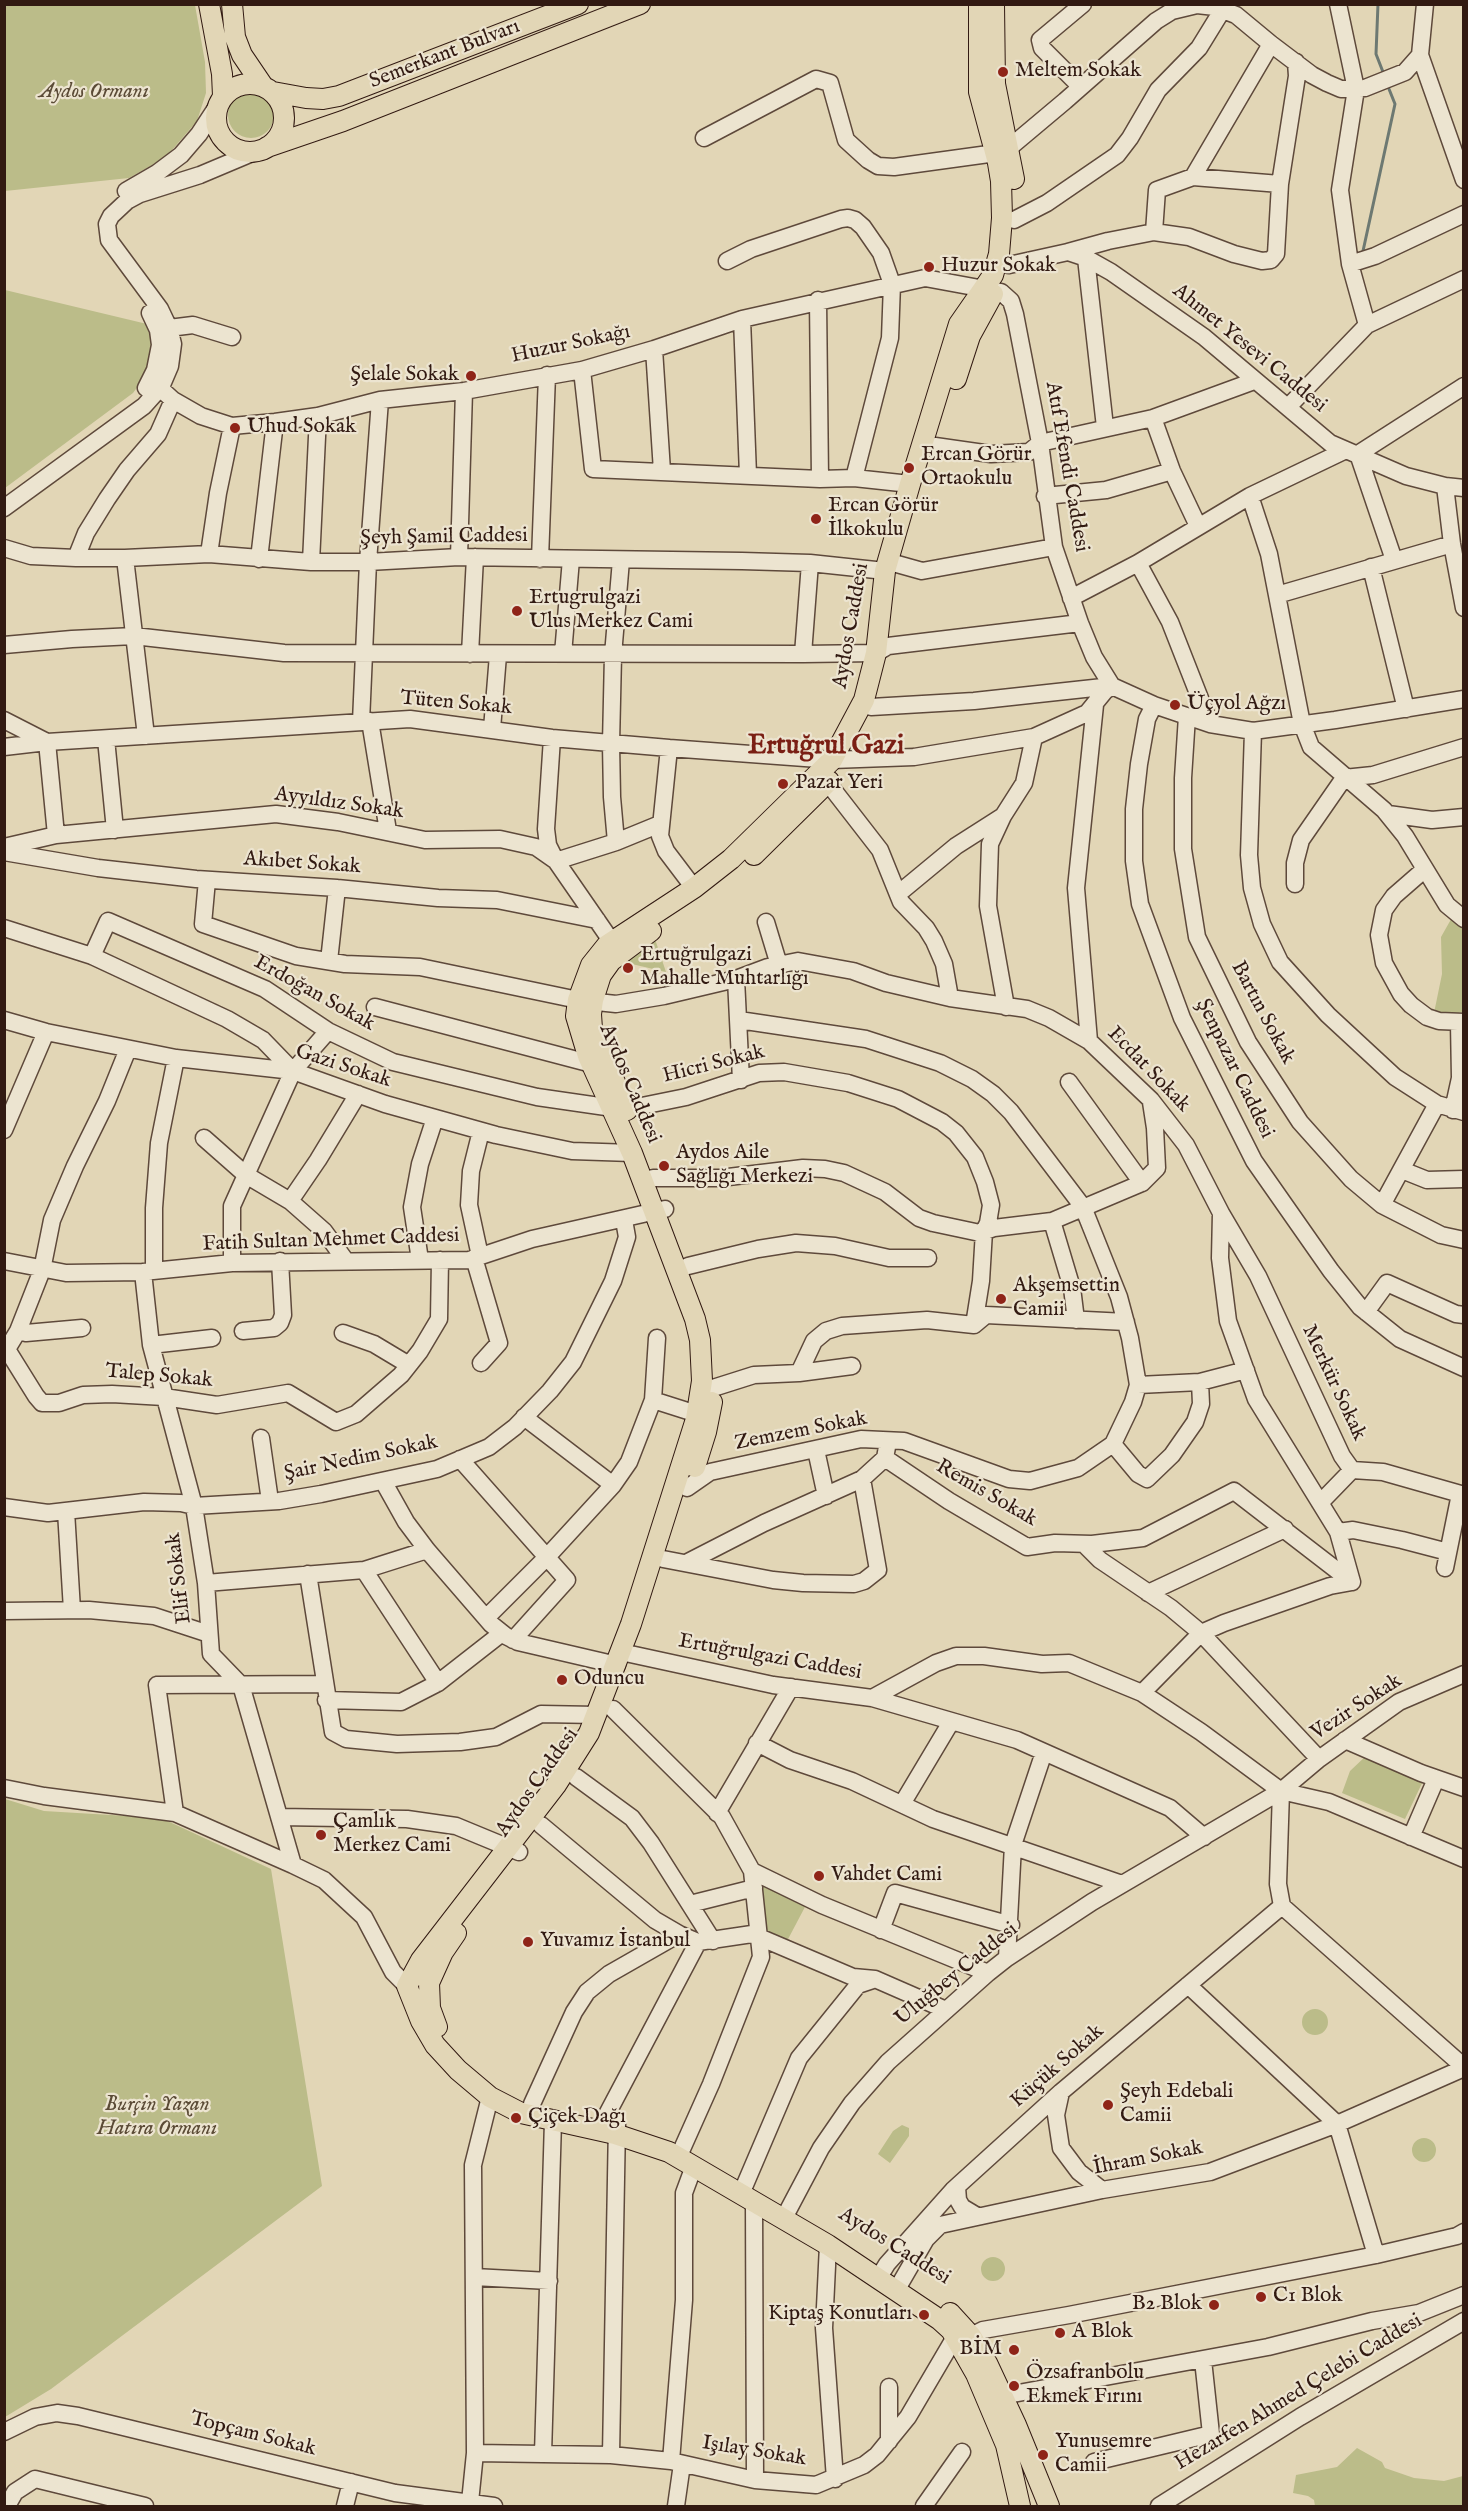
<!DOCTYPE html>
<meta charset="utf-8">
<style>
body{margin:0}
#map{position:relative;width:1468px;height:2511px;overflow:hidden;background:#e2d6b6;font-family:"IM FELL English",serif}
canvas{display:block}
.frame{position:absolute;inset:0;border:6px solid #321a12;pointer-events:none}
</style>
<div id="map">
<canvas width="1468" height="2511"></canvas>
<div class="frame"></div>
</div>
<script>
const ctx = document.querySelector('canvas').getContext('2d');
ctx.lineJoin = 'round';
function paint(path, color) { ctx.fillStyle = color; ctx.fill(path, 'evenodd'); }
const shape = rows => new Path2D(rows.map(r => 'M' + r).join(''));
function trace(path, color, width, dash) { ctx.strokeStyle = color; ctx.lineWidth = width; ctx.lineCap = dash ? 'butt' : 'round'; ctx.setLineDash(dash || []); ctx.stroke(path); }
function write(font, color, halo, rows, align = 'center') {
  ctx.font = font + ' "IM FELL English",serif'; ctx.lineWidth = 4.5; ctx.setLineDash([]); ctx.textBaseline = 'middle'; ctx.strokeStyle = halo; ctx.fillStyle = color; for (const [text, x, y, turn = 0] of rows) {
    ctx.save(); ctx.translate(x, y); ctx.rotate((+turn || 0) * Math.PI / 180); ctx.textAlign = isNaN(turn) ? turn : align; if (halo) ctx.strokeText(text, 0, 0); ctx.fillText(text, 0, 0); ctx.restore();
  }
}
paint(shape([
 [4,5,195,5,205,62,206,93,197,121,166,157,129,178,5,191],
 '228 115a23 23 0 1 1 46 0a23 23 0 1 1-46 0Z',
 [5,290,147,324,154,339,151,362,144,378,133,393,5,488],
 [1454,914,1463,915,1463,1012,1446,1015,1434,1013,1442,974,1441,937],
 [653,933,666,972,619,961],
 [1368,1754,1424,1779,1405,1819,1342,1793,1350,1771],
 [5,1799,44,1811,161,1818,271,1869,322,2186,51,2389,5,2417],
 [763,1882,806,1905,786,1943,767,1932,759,1891],
 '1302 2022a13 13 0 1 1 26 0a13 13 0 1 1-26 0Z',
 [902,2125,909,2128,909,2136,890,2163,878,2154,893,2131],
 '1412 2150a12 12 0 1 1 24 0a12 12 0 1 1-24 0Z',
 '981 2269a12 12 0 1 1 24 0a12 12 0 1 1-24 0Z',
 [1357,2448,1382,2462,1385,2468,1414,2478,1444,2481,1463,2476,1463,2506,1315,2506,1314,2500,1308,2496,1293,2493,1296,2475,1337,2467]
]), '#bbbc89');
trace(shape([
 [1378,4,1376,54,1383,72],
 [1363,251,1395,104,1389,89]
]), '#6d7972', 3);
const minor = shape([
 [1420,55,1464,180],
 [1080,86,1042,48,1040,40,1083,4],
 [704,138,816,79,830,83,846,140,868,160,878,166,894,167,996,153,1009,148,1065,101,1156,21,1172,11,1197,5,1215,7,1236,15,1271,44,1312,75,1327,83,1341,89,1365,88,1405,72,1420,55,1425,4],
 [1193,177,1271,44],
 [126,191,157,173,181,155,199,134,218,105],
 [1014,220,1047,203,1117,155,1130,138,1158,90,1199,48,1223,9],
 [1154,232,1157,190,1193,177,1280,184],
 [1068,252,1108,241,1154,232,1189,237,1234,254,1262,261,1271,260,1276,254,1280,184,1297,76,1296,62],
 [1086,258,1105,427],
 [727,261,751,249,841,219,848,218,855,220,863,227,881,253,892,284,890,338,854,478],
 [1350,264,1375,256,1464,214],
 [1009,265,1068,252,1086,258,1111,272,1204,337,1330,443,1406,476,1445,486,1464,488],
 [818,300,820,479],
 [742,319,748,475],
 [1367,325,1464,279],
 [169,328,193,325,232,337],
 [654,349,662,471],
 [582,370,593,469,820,479,854,478,910,484],
 [151,380,173,400,201,416,232,426,275,422,318,416,380,400,464,391,582,370,654,349,742,319,925,278,1001,292,1011,301,1015,314,1040,443,1054,547,1080,623,1094,657,1112,686],
 [146,388,155,370,160,345,158,330,150,313],
 [1288,407,1367,325,1350,264,1340,190,1356,89,1338,4],
 [1153,418,1172,471,1198,526],
 [935,446,991,454,1029,452,1040,443,1153,418,1254,381],
 [1445,486,1452,544,1464,608],
 [1045,496,1106,490,1172,471],
 [1250,496,1269,554,1302,724,1311,747,1384,810,1405,836,1447,905,1464,919],
 [4,508,144,406,161,387,170,366,173,344,169,328,160,309,109,240,107,224,111,216,127,201,140,194,200,175,257,151],
 [4,548,31,556,76,558,125,558,209,554,311,562,368,562,459,557,742,561,810,563,885,571],
 [209,554,218,493,232,426],
 [459,557,464,391],
 [76,558,86,533,107,499,127,470,158,434,173,400],
 [125,558,146,736],
 [259,559,275,422],
 [540,559,547,375],
 [621,560,613,655,611,744,612,797,616,842,660,824],
 [1394,560,1358,454,1464,386],
 [311,562,318,416],
 [1138,563,1170,622,1210,724],
 [897,564,922,571,1054,547],
 [1371,567,1406,709],
 [1277,595,1452,544],
 [1071,598,1138,563,1250,496,1346,450],
 [4,645,72,639,134,636,284,653,803,654,876,653,888,646,1080,623],
 [470,654,475,557],
 [563,654,571,559],
 [803,654,810,563],
 [1154,705,1147,719,1139,764,1134,809,1134,861,1140,904,1182,1018,1254,1161,1331,1271,1360,1307,1400,1339,1464,1368],
 [871,707,974,701,1112,686,1154,705,1210,724,1253,731,1335,720,1464,699],
 [1187,716,1183,778,1183,849,1197,937,1248,1042,1300,1122,1351,1179,1382,1205,1441,1235,1464,1240],
 [4,720,47,742,56,835],
 [370,721,388,831],
 [361,722,368,562,380,400],
 [492,729,498,655],
 [1253,731,1249,855,1252,888,1262,924,1280,962,1328,1015,1395,1077,1437,1104,1464,1112],
 [552,738,546,829,548,845,556,861,612,942],
 [106,739,115,830],
 [4,747,47,742,410,719,552,738,669,748,832,760,914,757,1034,737,1087,713,1105,691,1112,686],
 [669,748,660,836,666,851,694,888],
 [828,783,880,850,901,902,926,928,934,941,944,964,950,998],
 [1388,814,1432,820,1464,817],
 [4,847,56,835,276,814,338,822,425,840,500,839,536,847,556,861,616,842],
 [4,852,98,868,196,879,337,888,438,898,497,900,597,920],
 [1425,869,1394,896,1384,910,1379,935,1384,963,1401,994,1411,1005,1427,1017,1439,1021,1464,1022],
 [207,880,203,924,296,956,345,964,420,967,578,1000,616,1004,664,996,736,979,768,967,798,961,853,971,886,983,950,998,1027,1009,1049,1018,1089,1041,1151,1100,1186,1145,1221,1213,1220,1258,1228,1321,1256,1399,1338,1532,1352,1582],
 [1295,884,1295,863,1301,840,1344,778,1373,775,1464,747],
 [898,894,956,846,1003,816],
 [766,922,779,965],
 [4,928,92,956,227,1019,263,1040,293,1071],
 [92,956,108,921,265,989,328,1031,393,1062,537,1097,613,1108],
 [329,961,337,888],
 [736,979,741,1080],
 [375,1007,592,1064],
 [1006,1007,988,906,990,844,1003,816,1024,783,1034,737],
 [4,1020,46,1032,176,1058,293,1071,385,1104,496,1135,572,1151,632,1153],
 [1459,1023,1460,1078],
 [1089,1041,1076,888,1095,705],
 [1069,1082,1142,1183],
 [627,1109,686,1097,759,1073,784,1072,848,1083,898,1099,942,1122,956,1133,975,1157,985,1182,991,1205,988,1223,984,1231,981,1281,974,1325],
 [1453,1110,1460,1078,1464,1078],
 [4,1130,46,1032],
 [204,1138,246,1175,290,1201,324,1231,346,1261],
 [1402,1170,1427,1180,1464,1179],
 [653,1178,720,1178,803,1168,825,1169,844,1173,885,1192,919,1218,933,1223,980,1233,994,1228,1052,1221,1142,1183,1157,1168,1155,1128,1151,1102],
 [290,1201,318,1160,358,1094],
 [1382,1205,1437,1104],
 [1221,1213,1258,1276,1342,1456,1352,1470,1383,1472,1464,1495],
 [1052,1221,1072,1288,1076,1320],
 [480,1256,469,1205,471,1171,481,1131],
 [474,1258,499,1343,481,1363],
 [420,1260,412,1207,420,1164,435,1118],
 [4,1261,66,1273,143,1272,232,1263,469,1260,532,1239,665,1209],
 [232,1263,232,1206,293,1071,328,1031],
 [688,1266,758,1249,796,1243,835,1246,889,1258,928,1258],
 [154,1271,154,1208,159,1143,176,1058],
 [143,1272,151,1345,194,1506,206,1583,211,1654,241,1685,293,1865],
 [1366,1312,1387,1283,1456,1314,1464,1315],
 [18,1331,26,1333,82,1328],
 [243,1331,274,1328,280,1323,283,1315,280,1261],
 [343,1333,374,1344,409,1365],
 [151,1345,212,1338],
 [8,1351,36,1396,42,1403,59,1403,83,1395,112,1394,164,1397,217,1405,288,1393,336,1422,356,1414,401,1375,420,1351,439,1319,440,1260],
 [4,1354,18,1331,42,1270,52,1220,75,1166,107,1101,128,1049],
 [799,1373,814,1341,826,1331,842,1326,927,1320,974,1325,986,1315,1126,1322],
 [1138,1385,1200,1382,1246,1370],
 [713,1388,754,1375,799,1373,852,1366],
 [653,1400,697,1414],
 [524,1417,613,1485],
 [261,1438,270,1501],
 [1113,1444,1138,1474,1147,1479,1172,1455,1195,1422,1201,1404,1200,1382],
 [816,1450,826,1496],
 [885,1458,949,1501,1027,1547,1055,1543,1092,1544,1143,1538,1234,1491,1352,1582],
 [460,1459,567,1580,513,1640],
 [383,1481,406,1522,427,1550,491,1624,506,1636,518,1642,617,1665],
 [687,1488,710,1472,861,1439,904,1441,1009,1479,1030,1481,1078,1468,1113,1444,1133,1402,1138,1385,1130,1338,1119,1297,1083,1207,1011,1112,993,1094,972,1079,940,1063,866,1039,739,1020],
 [1320,1503,1352,1470],
 [4,1507,48,1513,144,1502,181,1503,194,1506,279,1501,321,1494,437,1469,489,1447,515,1427,550,1391,573,1362,613,1281,627,1237,624,1220],
 [66,1511,72,1610],
 [1338,1532,1353,1530,1402,1540,1448,1552],
 [1084,1544,1100,1560,1171,1608,1201,1633,1319,1759],
 [663,1559,773,1580,803,1583,854,1584,864,1581,878,1570,862,1479,885,1458,887,1447],
 [686,1563,764,1523,862,1479],
 [1445,1568,1460,1494],
 [364,1570,438,1683],
 [308,1574,333,1732,346,1739,397,1744,460,1742,496,1737,541,1714,597,1715],
 [206,1583,364,1570,427,1550],
 [1148,1593,1285,1529],
 [4,1611,89,1610,154,1616,209,1634],
 [486,1618,546,1558,613,1485,629,1462,653,1400,657,1338],
 [621,1652,773,1685,872,1698,936,1663,956,1656,984,1656,1042,1664,1069,1663,1142,1693,1201,1732,1281,1791,1329,1802,1464,1859],
 [1142,1693,1201,1633,1224,1623,1330,1586,1352,1582],
 [872,1698,1017,1740,1170,1808,1204,1837],
 [326,1700,401,1702,438,1683,502,1633],
 [613,1709,722,1817,752,1871,822,1905,988,1973],
 [1345,1740,1421,1773,1464,1788],
 [757,1743,790,1760,852,1781,933,1819,1122,1884],
 [576,1777,632,1818,651,1843,713,1941],
 [4,1788,44,1796,175,1813,293,1865,324,1880,364,1917,393,1972,407,1986],
 [1281,1791,1278,1884,1282,1906,1464,2067],
 [902,1804,951,1722],
 [175,1813,157,1685,324,1684],
 [717,1813,791,1687],
 [279,1817,407,1819,456,1826,519,1852],
 [541,1825,655,1920,679,1934,698,1942,752,1934,853,1977,875,1979,946,2010],
 [1411,1837,1436,1779],
 [690,1904,754,1888],
 [881,1930,895,1893,1011,1925],
 [1007,1958,1013,1845,1044,1752],
 [1188,1985,1337,2124,1376,2255],
 [1061,2092,1056,2115,1061,2148,1079,2172,1102,2190],
 [532,2104,574,2012,587,1992,609,1974,679,1934],
 [604,2120,698,1942],
 [682,2149,711,2084,761,1957,752,1871],
 [957,2187,958,2200,962,2207,977,2216],
 [741,2194,799,2058,858,1985,873,1980],
 [754,2201,755,2480],
 [784,2218,821,2148,852,2103,888,2062,988,1973,1007,1958,1092,1902,1281,1791,1319,1759,1399,1702,1464,1674],
 [828,2245,824,2328,835,2479],
 [474,2277,549,2281],
 [879,2277,887,2264,953,2190,1061,2092,1282,1906],
 [897,2289,926,2239,940,2225,1102,2190,1210,2172,1337,2124,1464,2068],
 [971,2336,983,2330,1069,2315,1376,2255,1457,2236,1464,2232],
 [1002,2396,1268,2347,1372,2321,1419,2313,1464,2295],
 [4,2432,35,2417,57,2413,78,2416,395,2493,494,2506],
 [889,2441,889,2387],
 [475,2453,611,2455,671,2461,755,2480,816,2485,864,2465,877,2455,908,2417,955,2337],
 [543,2454,553,2121],
 [611,2455,617,2123],
 [671,2461,684,2300,684,2193,694,2166],
 [1094,2462,1211,2434,1203,2360],
 [470,2502,475,2453,473,2165,490,2097],
 [7,2506,15,2492,35,2479,145,2506],
 [345,2506,351,2482],
 [676,2506,682,2464],
 [924,2506,962,2452],
 [1159,2506,1300,2417,1464,2321]
]);
const major = shape([
 [209,4,222,74,223,96],
 [232,4,235,37,242,55,263,86],
 [979,4,979,92,998,163,1001,181,1002,218,999,254,993,275,959,324,910,484,885,571,876,653,864,700,832,760,731,859,694,888,607,945,591,965,578,1000,576,1016,588,1056,632,1153,695,1319,700,1340,702,1381,696,1419,631,1624,589,1733,556,1785,421,1960,407,1986,421,2021,435,2045,458,2070,490,2097,521,2113,615,2134,669,2152,828,2245,940,2320,951,2330,976,2374,1006,2445,1020,2506],
 [994,4,995,84,1014,179],
 '216 118a34 34 0 1 1 68 0a34 34 0 1 1-68 0Z',
 [273,92,306,98,323,99,339,96,578,4],
 [267,147,343,121,640,4],
 [956,379,970,336,993,294],
 [754,855,829,781],
 [627,1110,592,1029,591,1014,593,1000,601,975,611,961,651,931],
 [695,1467,706,1432,712,1402],
 [437,2027,430,2008,429,1983,443,1952,456,1933],
 [950,2313,971,2336,987,2363,1016,2425,1049,2506]
]);
trace(minor, '#5e493b', 19);
trace(major, '#321a12', 22);
trace(minor, '#ece4d0', 16);
trace(major, '#e2d6b6', 20);
for (const [x, y, r, color] of [
 [1003,72,6,"#8f2418"],
 [929,267,6,"#8f2418"],
 [471,376,6,"#8f2418"],
 [235,428,6,"#8f2418"],
 [909,468,6,"#8f2418"],
 [816,519,6,"#8f2418"],
 [517,611,6,"#8f2418"],
 [1175,705,6,"#8f2418"],
 [783,784,6,"#8f2418"],
 [628,968,6,"#8f2418"],
 [664,1166,6,"#8f2418"],
 [1001,1299,6,"#8f2418"],
 [562,1680,6,"#8f2418"],
 [321,1835,6,"#8f2418"],
 [819,1876,6,"#8f2418"],
 [528,1942,6,"#8f2418"],
 [1108,2105,6,"#8f2418"],
 [516,2118,6,"#8f2418"],
 [1261,2297,6,"#8f2418"],
 [1214,2305,6,"#8f2418"],
 [924,2315,6,"#8f2418"],
 [1060,2333,6,"#8f2418"],
 [1014,2350,6,"#8f2418"],
 [1014,2386,6,"#8f2418"],
 [1043,2455,6,"#8f2418"]
]) { const dot = new Path2D(); dot.arc(x, y, r, 0, 2 * Math.PI); ctx.fillStyle = color; ctx.fill(dot); trace(dot, '#ece4d0', 2); }
write('21px', '#321a12', '#ece4d0', [
 ["Semerkant Bulvarı",445,55,-21],
 ["Huzur Sokağı",571,345,-12],
 ["Ahmet Yesevi Caddesi",1249,349,39],
 ["Atıf Efendi Caddesi",1066,467,80],
 ["Şeyh Şamil Caddesi",444,538,-1],
 ["Aydos Caddesi",852,626,-80],
 ["Tüten Sokak",456,704,5],
 ["Ayyıldız Sokak",339,804,8],
 ["Akıbet Sokak",302,864,4],
 ["Erdoğan Sokak",314,994,29],
 ["Bartın Sokak",1262,1013,62],
 ["Hicri Sokak",714,1065,-14],
 ["Gazi Sokak",343,1067,18],
 ["Şenpazar Caddesi",1234,1069,64],
 ["Ecdat Sokak",1148,1070,46],
 ["Aydos Caddesi",629,1084,67],
 ["Fatih Sultan Mehmet Caddesi",331,1241,-2],
 ["Talep Sokak",159,1377,5],
 ["Merkür Sokak",1333,1383,65],
 ["Zemzem Sokak",801,1432,-11],
 ["Şair Nedim Sokak",361,1459,-12],
 ["Remis Sokak",986,1494,30],
 ["Elif Sokak",180,1578,-97],
 ["Ertuğrulgazi Caddesi",770,1658,10],
 ["Vezir Sokak",1357,1708,-33],
 ["Aydos Caddesi",538,1783,-55],
 ["Uluğbey Caddesi",957,1975,-39],
 ["Küçük Sokak",1058,2067,-41],
 ["İhram Sokak",1148,2159,-11],
 ["Aydos Caddesi",894,2247,32],
 ["Hezarfen Ahmed Çelebi Caddesi",1299,2393,-31],
 ["Topçam Sokak",253,2435,14],
 ["Işılay Sokak",754,2452,9]
]);
write('21px', '#321a12', '#ece4d0', [
 ["Meltem Sokak",1015,72],
 ["Huzur Sokak",941,267],
 ["Şelale Sokak",459,376,"right"],
 ["Uhud Sokak",247,428],
 ["Ercan Görür",921,456],
 ["Ortaokulu",921,480],
 ["Ercan Görür",828,507],
 ["İlkokulu",828,531],
 ["Ertugrulgazi",529,599],
 ["Ulus Merkez Cami",529,623],
 ["Üçyol Ağzı",1187,705],
 ["Pazar Yeri",795,784],
 ["Ertuğrulgazi",640,956],
 ["Mahalle Muhtarlığı",640,980],
 ["Aydos Aile",676,1154],
 ["Sağlığı Merkezi",676,1178],
 ["Akşemsettin",1013,1287],
 ["Camii",1013,1311],
 ["Oduncu",574,1680],
 ["Çamlık",333,1823],
 ["Merkez Cami",333,1847],
 ["Vahdet Cami",831,1876],
 ["Yuvamız İstanbul",540,1942],
 ["Şeyh Edebali",1120,2093],
 ["Camii",1120,2117],
 ["Çiçek Dağı",528,2118],
 ["C1 Blok",1273,2297],
 ["B2 Blok",1202,2305,"right"],
 ["Kiptaş Konutları",912,2315,"right"],
 ["A Blok",1072,2333],
 ["BİM",1002,2350,"right"],
 ["Özsafranbolu",1026,2374],
 ["Ekmek Fırını",1026,2398],
 ["Yunusemre",1055,2443],
 ["Cami̇i̇",1055,2467]
], 'left');
write('italic 21px', '#5b4b36', '#ece4d0', [
 ["Aydos Ormanı",94,93],
 ["Burçin Yazan",157,2106],
 ["Hatıra Ormanı",157,2130]
]);
write('bold 27px', '#7a1f14', '#ece4d0', [
 ["Ertuğrul Gazi",826,747]
]);
</script>
